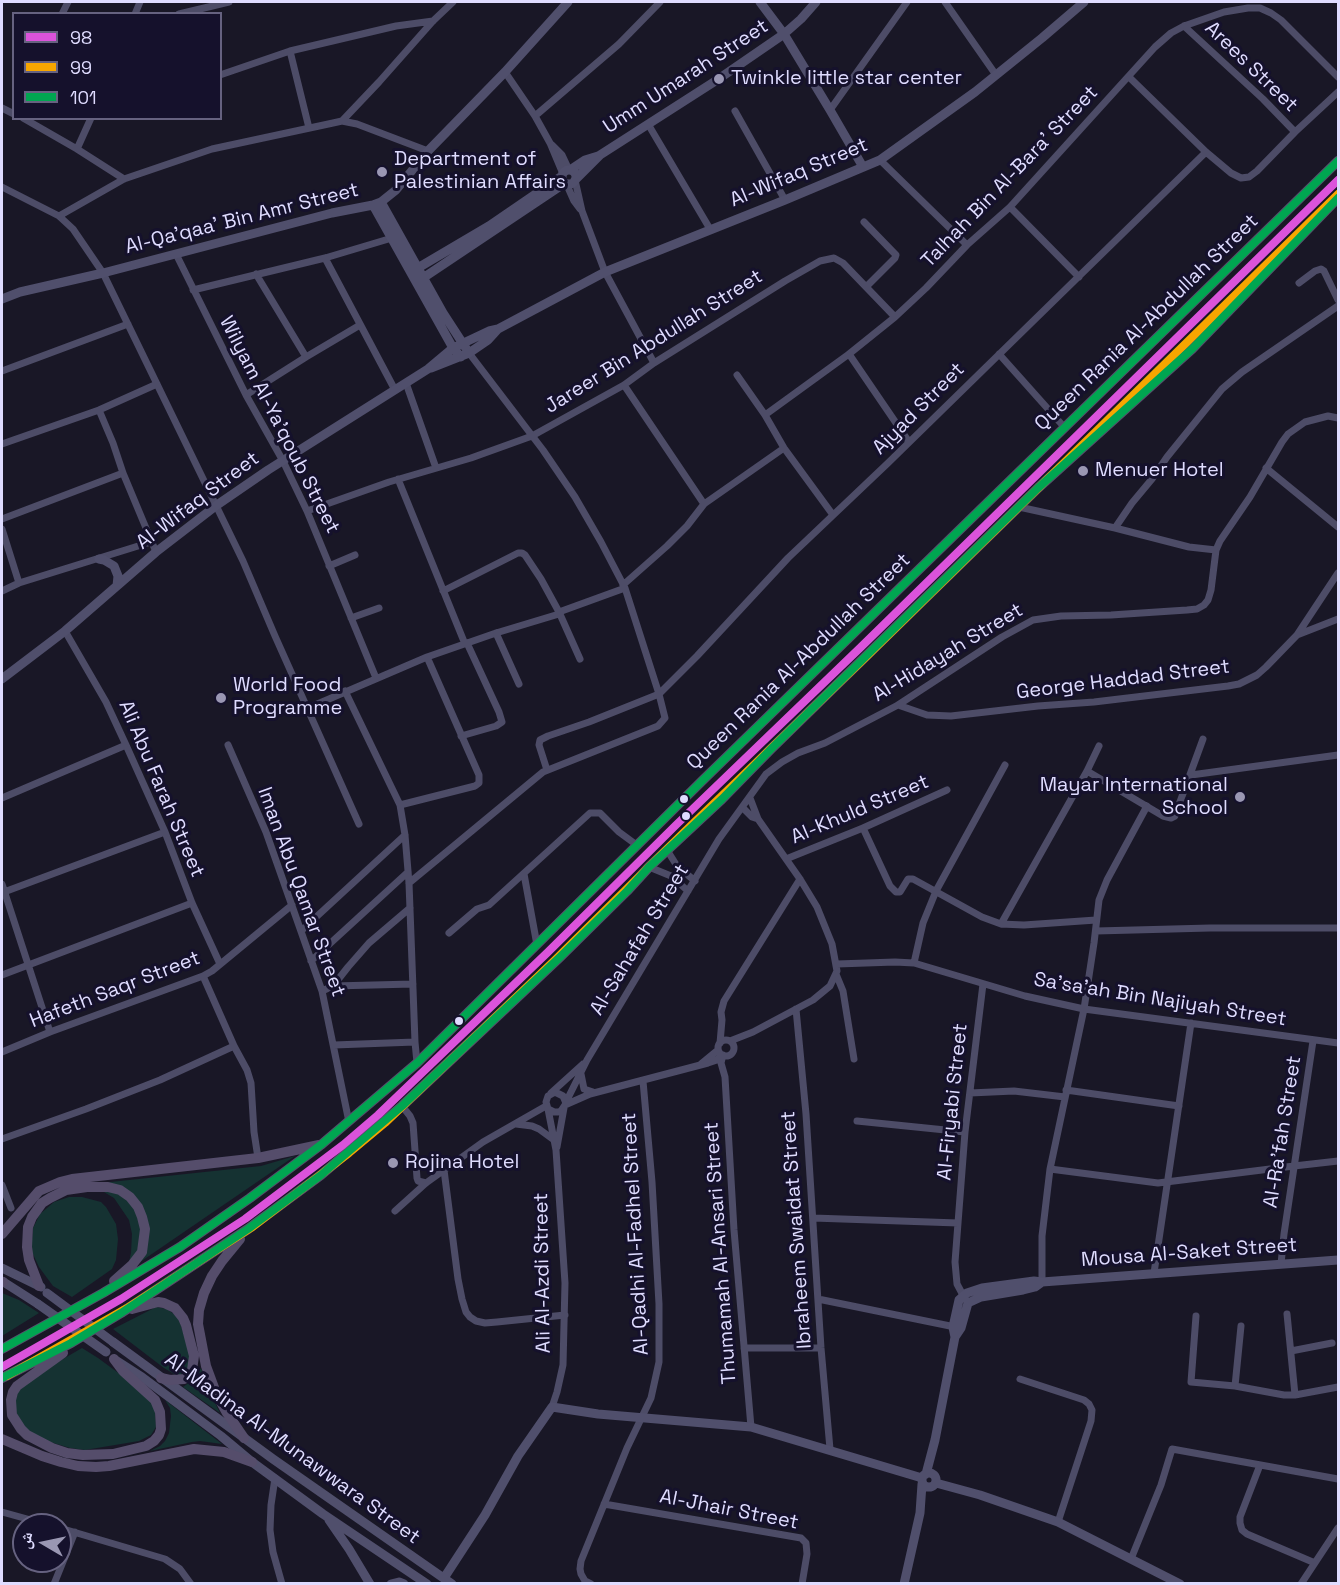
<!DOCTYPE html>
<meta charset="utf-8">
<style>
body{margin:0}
#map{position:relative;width:1340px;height:1585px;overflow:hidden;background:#191726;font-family:"Space Grotesk","Noto Naskh Arabic",sans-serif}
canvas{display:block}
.frame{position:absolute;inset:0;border:3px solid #dfdcff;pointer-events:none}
.legend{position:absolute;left:12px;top:12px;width:210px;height:108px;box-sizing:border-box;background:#15112c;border:2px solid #666280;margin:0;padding:8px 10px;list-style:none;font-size:18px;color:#dfdcff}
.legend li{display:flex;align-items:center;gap:12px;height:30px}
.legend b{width:30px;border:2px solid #666280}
.north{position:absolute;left:12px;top:1513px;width:60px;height:60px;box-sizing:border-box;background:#15112c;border:2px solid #666280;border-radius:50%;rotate:279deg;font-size:16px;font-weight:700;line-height:24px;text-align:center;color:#dfdcff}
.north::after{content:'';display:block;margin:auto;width:21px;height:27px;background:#9a97b3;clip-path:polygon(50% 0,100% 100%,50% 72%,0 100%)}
</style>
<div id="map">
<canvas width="1340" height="1585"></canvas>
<div class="frame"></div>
<ul class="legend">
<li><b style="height:8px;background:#db53db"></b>98</li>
<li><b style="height:8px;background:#f7a600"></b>99</li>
<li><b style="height:8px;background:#00a651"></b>101</li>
</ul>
<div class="north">ش</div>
</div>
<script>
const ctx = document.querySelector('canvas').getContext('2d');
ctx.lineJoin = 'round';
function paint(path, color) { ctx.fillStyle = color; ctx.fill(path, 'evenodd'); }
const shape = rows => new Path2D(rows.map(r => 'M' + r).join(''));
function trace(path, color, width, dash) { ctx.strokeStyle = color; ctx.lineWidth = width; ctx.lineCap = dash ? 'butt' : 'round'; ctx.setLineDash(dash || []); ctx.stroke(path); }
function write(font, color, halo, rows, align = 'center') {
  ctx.font = font + ' "Space Grotesk",sans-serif'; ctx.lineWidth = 6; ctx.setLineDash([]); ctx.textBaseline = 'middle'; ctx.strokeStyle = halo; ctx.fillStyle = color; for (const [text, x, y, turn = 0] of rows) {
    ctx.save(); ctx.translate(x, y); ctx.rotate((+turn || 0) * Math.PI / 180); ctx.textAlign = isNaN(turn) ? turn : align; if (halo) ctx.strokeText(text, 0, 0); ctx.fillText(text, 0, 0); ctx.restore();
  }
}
paint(shape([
 [295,1156,127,1271,131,1253,132,1234,129,1220,114,1198,104,1192,101,1183,261,1166],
 [69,1197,82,1197,101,1202,106,1207,116,1224,118,1239,116,1260,112,1269,72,1297,53,1286,39,1267,31,1250,33,1228,40,1214,54,1202],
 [2,1293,19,1300,39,1313,2,1336],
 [156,1307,167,1309,178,1317,191,1355,188,1369,180,1375,174,1374,164,1368,113,1329],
 [82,1348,98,1358,143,1391,155,1405,156,1427,151,1435,139,1441,85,1450,70,1448,50,1442,28,1431,17,1419,14,1395,39,1373],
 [201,1368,217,1407,220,1413,183,1387,194,1379],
 [165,1400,222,1444,200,1441,192,1442,150,1451,160,1446,165,1441,169,1433,171,1416,170,1408]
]), '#153232');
trace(shape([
 [945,2,996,75],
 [62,14,68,2],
 [135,14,140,2],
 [179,14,229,2],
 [1184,26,1263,99,1295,132],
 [290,51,309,128],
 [505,72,535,116,550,143,563,174],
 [220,75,290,51,396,26,433,21],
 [1129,77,1206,152,1231,173,1241,178,1249,177,1257,171,1295,132,1338,92],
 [2,108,14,114],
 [830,110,907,2],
 [735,111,785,200],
 [535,116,619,44,660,2],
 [23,118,77,149,124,179],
 [342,121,379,82,433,21,453,2],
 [648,124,710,229],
 [552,145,562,155,569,170],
 [77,149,91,118],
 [880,160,967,245],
 [575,180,582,211,605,272,654,363],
 [566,183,574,201,580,209],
 [2,187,59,216,73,229,103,273,243,561,275,636,359,824],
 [1010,207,1079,277],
 [59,216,124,179,212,149,333,123,342,121,357,124,428,151],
 [864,222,896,255,895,258,866,287],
 [176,254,246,395,283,461,307,511,376,678],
 [325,258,395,390],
 [256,274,306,357],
 [1299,283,1315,271,1321,269,1324,271,1338,300],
 [193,290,325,258,392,238],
 [849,354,909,442],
 [999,354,1065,428],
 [2,371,128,324],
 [737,375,765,415,784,448,833,515],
 [406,383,436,468],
 [624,385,704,504],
 [246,395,306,357,360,325],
 [99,410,113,443,123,473,156,552],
 [765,415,849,354,895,317,926,288,967,245,1010,207,1155,47,1171,33,1184,26,1224,12,1248,8,1260,8,1271,13,1281,20,1338,77],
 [2,444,99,410,157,384],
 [1266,468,1338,527],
 [398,479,465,644],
 [1019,507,1115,528,1189,547,1216,550],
 [307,511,389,482,471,458,532,436,624,385,654,363,785,281,820,261,834,258,843,263,895,317],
 [2,519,123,473],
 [1115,528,1132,503,1152,479,1167,457,1222,389,1242,372,1338,306],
 [2,529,19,583],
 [329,566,355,555],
 [623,585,667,546,687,526,704,504,784,448],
 [2,591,19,583,151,542],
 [443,591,518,553,522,553,525,555,541,579,559,612,580,659],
 [559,612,625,588],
 [351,618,379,608],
 [65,631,106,702,126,745,165,832,192,903,220,964],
 [496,633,519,684],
 [1297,635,1338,619],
 [345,691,400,805,405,835,409,883,415,1042,417,1063],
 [898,705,927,715,951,716,1038,706,1094,702,1228,686,1239,684,1257,675,1266,667,1297,635,1338,573],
 [308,708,427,657,496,633,559,614],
 [461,736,496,726,502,722,499,712,467,643],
 [228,745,266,832,322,991,349,1122],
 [547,770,539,745,540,740,548,736,589,722,659,694,697,656,788,558,888,463,1206,152],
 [1087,771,1163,816,1171,818,1175,816,1177,810,1203,739],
 [1191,775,1338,755],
 [2,798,126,745],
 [400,805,475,786,479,783,479,775,427,657],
 [743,808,752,817,758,819],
 [863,828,890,886,896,892,900,892,908,879,913,879,982,917,1001,924,1024,925,1096,920],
 [667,850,677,866,695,881],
 [786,859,863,828,947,790],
 [649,867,671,876,688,891],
 [524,874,537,945],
 [409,883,543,772,658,726,665,718,659,694,625,588,601,542,575,497,543,450,469,353],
 [2,884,50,1032],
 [4,892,165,832],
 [1001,924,1087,771,1099,746],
 [301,931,405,835],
 [1096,931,1210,928,1338,928],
 [449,933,477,909,489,905,590,813,600,813,619,832,638,846],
 [311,961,408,872],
 [914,963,923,923,936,891,1005,765],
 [837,964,895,962,914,963,1025,996,1084,1009,1338,1043],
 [836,974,843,991,854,1059],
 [2,975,192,903],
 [203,976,234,1046,247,1070,251,1083,254,1132,258,1158],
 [333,986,348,967,369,943,410,908],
 [322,991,333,986,413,984],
 [796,1009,806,1114,821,1348,830,1449],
 '718 1048a8 8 0 1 1 16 0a8 8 0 1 1-16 0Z',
 [730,1041,753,1032,813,1000,830,986,837,971,832,944,817,907,800,879,758,819,750,798],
 [720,1043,722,1020,721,1012,724,1001,800,879],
 [334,1045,415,1042],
 [2,1052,50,1032,203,976,212,971,292,905],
 [723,1055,721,1063,725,1077,734,1230,751,1427],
 [701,1064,718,1050],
 [581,1074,584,1089,593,1092],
 [1066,1090,1179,1106],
 [551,1093,583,1064],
 [970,1093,1014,1091,1065,1097],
 [566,1102,587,1060,719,839,766,774,782,762,798,753,825,743,898,705,1002,637,1033,620,1061,616,1111,615,1187,610,1197,609,1204,605,1208,600,1211,590,1216,550,1220,541,1250,497,1282,442,1288,434,1305,422,1328,416,1338,418],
 [566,1103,563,1096,555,1092,548,1096,546,1102,548,1109,554,1112,558,1112,561,1111,565,1105,590,1094,708,1063,717,1060,722,1056],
 [402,1106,410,1116,413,1123,417,1178,418,1181,426,1183],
 [548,1109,556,1150,565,1283,563,1365,557,1392,552,1407],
 [857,1121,965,1132],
 [516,1124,532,1126,539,1129,554,1140],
 [2,1139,86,1109,160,1080,234,1046],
 [557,1147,564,1108],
 [1050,1169,1158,1183,1294,1166,1338,1161],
 [444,1170,458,1279,462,1299,466,1312,470,1317,476,1321,485,1323,497,1322,565,1315],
 [2,1185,11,1208],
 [395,1211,426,1183,483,1142,546,1106],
 [813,1218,958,1223],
 [1281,1264,1284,1234,1313,1041],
 [1154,1273,1191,1023],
 [1042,1282,1042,1236,1050,1169,1084,1009,1094,943,1099,900,1107,880,1147,806],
 [818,1299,955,1327],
 [965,1299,957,1284,955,1262,965,1132,983,984],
 [1287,1314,1295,1395],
 [1196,1316,1191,1382,1235,1386,1284,1395,1295,1395,1338,1387],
 [744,1348,821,1348],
 [1291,1351,1332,1343],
 [1020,1379,1084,1400,1089,1404,1092,1410,1091,1421,1058,1522],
 [1235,1386,1241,1326],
 [1260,1465,1240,1517,1240,1523,1242,1530,1247,1534,1315,1563],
 [275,1478,271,1505,270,1530,273,1552,282,1584],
 [604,1504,801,1538,806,1543,807,1554,802,1584],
 [2,1512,49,1525],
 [60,1528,165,1559,180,1569,191,1584],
 [1131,1559,1161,1485,1172,1449,1338,1479],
 [54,1584,75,1532],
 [591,1584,585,1581,581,1574,580,1569,581,1561,627,1448,651,1398,659,1362,659,1304,652,1182,643,1081],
 [1301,1584,1338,1528]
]), '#4d4c67', 7);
trace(shape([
 [760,2,784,34,830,110,863,167],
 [570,170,585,160,598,156],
 '562 177a7 7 0 1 1 14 0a7 7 0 1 1-14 0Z',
 [575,180,600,155,717,80,784,34,801,19,816,2],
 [381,202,443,313,469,353],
 [373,205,453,348,461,357],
 [411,272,489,226,562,176],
 [417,282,565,183],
 [2,299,20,292,103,273,332,213,373,205,381,202,396,190,428,151,505,72,568,2],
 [431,368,469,353,488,340,498,329],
 [99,559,104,560,114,566,118,576,117,586],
 [2,679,65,631,156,552,217,505,268,470,428,369,453,348,489,331,498,329,605,272,785,200,880,160,975,92,1042,38,1084,2],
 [2,1268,41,1287],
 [2,1281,38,1304],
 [955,1337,953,1327,959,1300,967,1293,982,1288,1034,1281,1042,1282,1338,1260],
 [113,1342,273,1459,452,1584],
 [117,1361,142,1377,221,1436,252,1462,323,1514,427,1584],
 '922 1480a7 7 0 1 1 14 0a7 7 0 1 1-14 0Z',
 [926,1474,935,1440,955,1337,961,1328,968,1303,981,1297,1023,1290,1035,1287,1042,1282],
 [936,1483,980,1495,1058,1522,1180,1584],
 [329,1520,349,1549,370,1584],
 [444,1578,485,1515,518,1456,552,1407,598,1414,751,1427,922,1478],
 [391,1584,399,1582,404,1584],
 [904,1584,920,1513,922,1484]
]), '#504f6c', 9);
trace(shape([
 [2,1234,39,1191,60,1182,72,1179,258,1158,319,1145],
 [240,1239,222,1261,212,1276,204,1293,199,1310,198,1324,206,1366,216,1393,227,1413,244,1438],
 [2,1282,3,1282],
 [39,1286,29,1260,27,1247,28,1227,32,1217,42,1203,50,1198,66,1190,87,1187,108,1187,120,1190,130,1197,138,1207,142,1217,145,1229,142,1252,132,1265,114,1281],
 [132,1309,158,1302,164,1303,175,1308,183,1318,186,1325,194,1356,192,1370,189,1376,184,1379,170,1380,161,1378],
 [2,1349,103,1293,180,1247,250,1198,322,1144,417,1063,704,779,1338,161],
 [63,1353,17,1386,13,1392,11,1400,12,1415,21,1429,27,1435,52,1448,67,1453,83,1455,113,1454,146,1446,154,1441,159,1435,161,1429,160,1412,155,1400,123,1371,114,1359],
 [2,1378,71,1343,121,1313,248,1229,321,1175,402,1106,560,957,627,891,649,867,722,799,771,749,1038,488,1192,349,1338,198],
 [2,1439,42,1456,61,1462,78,1466,96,1467,109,1466,194,1449,224,1452,252,1462]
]), '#554d6b', 10);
trace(shape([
 [47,1293,113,1342],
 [38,1304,106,1352]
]), '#504f6c', 9);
trace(shape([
 [2,1367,121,1299,245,1219,343,1145,378,1115,548,952,676,825,861,647,1338,180]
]), '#db53db', 8);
trace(shape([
 [7,1376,127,1308,251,1228,349,1153,385,1123,555,960,683,833,868,655,1338,194]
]), '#f7a600', 8);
trace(shape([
 [2,1349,103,1293,180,1247,250,1198,322,1144,417,1063,704,779,1338,161],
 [2,1378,71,1343,121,1313,248,1229,321,1175,402,1106,560,957,627,891,649,867,722,799,771,749,1038,488,1192,349,1338,198]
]), '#00a651', 8);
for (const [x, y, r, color] of [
 [719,79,6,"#9a97b3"],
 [382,172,6,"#9a97b3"],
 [1083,471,6,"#9a97b3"],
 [221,698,6,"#9a97b3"],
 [1240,797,6,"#9a97b3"],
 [684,799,5,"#dfdcff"],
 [686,816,5,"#dfdcff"],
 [459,1021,5,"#dfdcff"],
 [393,1163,6,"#9a97b3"]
]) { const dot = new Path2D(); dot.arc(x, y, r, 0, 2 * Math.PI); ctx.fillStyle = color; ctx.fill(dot); trace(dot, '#15112c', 2); }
write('20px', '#dfdcff', '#15112c', [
 ["Arees Street",1251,67,44],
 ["Umm Umarah Street",686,77,-33],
 ["Al-Wifaq Street",799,173,-23],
 ["Talhah Bin Al-Bara' Street",1010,177,-46],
 ["Al-Qa’qaa’ Bin Amr Street",242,219,-14],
 ["Queen Rania Al-Abdullah Street",1147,323,-44],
 ["Jareer Bin Abdullah Street",654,342,-32],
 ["Ajyad Street",919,409,-45],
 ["Wilyam Al-Ya’qoub Street",279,425,63],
 ["Al-Wifaq Street",198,501,-37],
 ["Al-Hidayah Street",948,653,-31],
 ["Queen Rania Al-Abdullah Street",799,662,-44],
 ["George Haddad Street",1123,680,-7],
 ["Ali Abu Farah Street",161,789,67],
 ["Al-Khuld Street",860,810,-23],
 ["Iman Abu Qamar Street",301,892,70],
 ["Al-Sahafah Street",640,940,-59],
 ["Hafeth Saqr Street",115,990,-21],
 ["Sa'sa'ah Bin Najiyah Street",1160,1000,9],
 ["Al-Firyabi Street",953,1102,-84],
 ["Al-Ra'fah Street",1283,1132,-81],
 ["Ibraheem Swaidat Street",797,1230,-94],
 ["Al-Qadhi Al-Fadhel Street",636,1234,-93],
 ["Thumamah Al-Ansari Street",721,1253,-94],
 ["Mousa Al-Saket Street",1189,1253,-4],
 ["Ali Al-Azdi Street",543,1273,-91],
 ["Al-Madina Al-Munawwara Street",292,1449,36],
 ["Al-Jhair Street",729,1510,11]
]);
write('20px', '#dfdcff', '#15112c', [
 ["Twinkle little star center",731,79],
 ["Department of",394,160],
 ["Palestinian Affairs",394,183],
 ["Menuer Hotel",1095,471],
 ["World Food",233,686],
 ["Programme",233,709],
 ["Mayar International",1228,786,"right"],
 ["School",1228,809,"right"],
 ["Rojina Hotel",405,1163]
], 'left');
</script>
